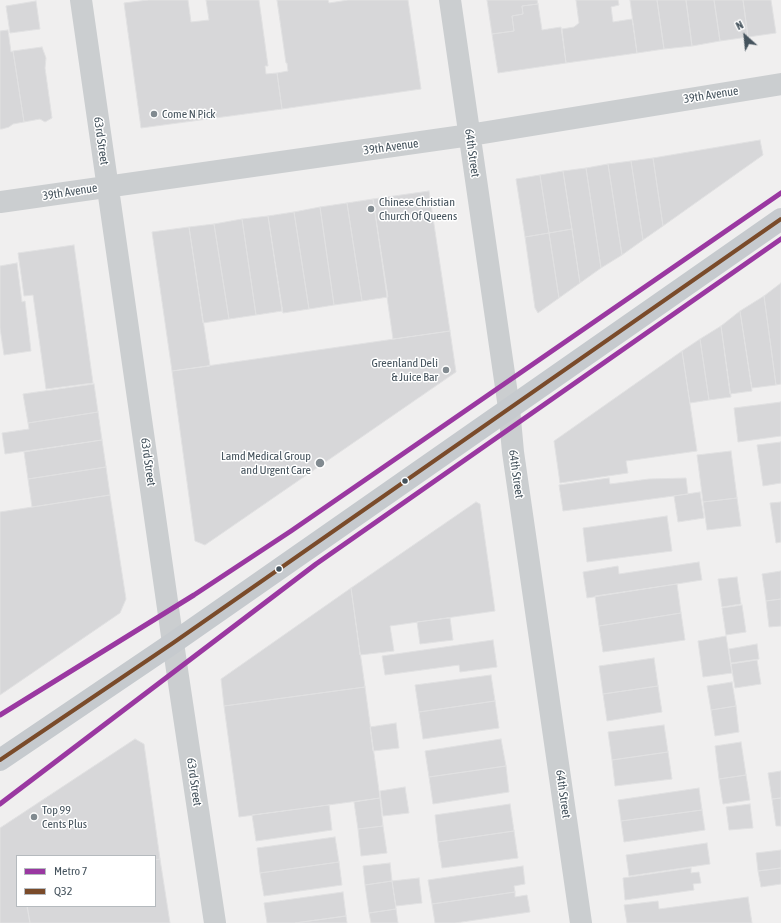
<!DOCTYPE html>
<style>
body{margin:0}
#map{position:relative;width:781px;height:923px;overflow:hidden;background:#f0efef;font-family:"Asap Condensed",sans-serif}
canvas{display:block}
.legend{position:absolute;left:16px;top:855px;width:140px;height:52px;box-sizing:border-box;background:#fff;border:1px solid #b5babe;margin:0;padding:5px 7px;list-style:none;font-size:12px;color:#45535d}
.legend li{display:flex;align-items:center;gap:8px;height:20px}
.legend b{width:20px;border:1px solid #b5babe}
.north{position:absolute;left:725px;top:16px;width:40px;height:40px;-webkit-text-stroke:3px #fff;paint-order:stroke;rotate:333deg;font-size:11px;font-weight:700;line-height:16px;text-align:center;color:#45535d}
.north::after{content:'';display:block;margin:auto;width:14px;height:18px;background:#45535d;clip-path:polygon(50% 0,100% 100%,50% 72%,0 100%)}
</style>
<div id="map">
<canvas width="781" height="923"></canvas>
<ul class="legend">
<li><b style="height:5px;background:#9a38a1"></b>Metro 7</li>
<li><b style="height:5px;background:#7a4b2a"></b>Q32</li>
</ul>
<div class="north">N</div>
</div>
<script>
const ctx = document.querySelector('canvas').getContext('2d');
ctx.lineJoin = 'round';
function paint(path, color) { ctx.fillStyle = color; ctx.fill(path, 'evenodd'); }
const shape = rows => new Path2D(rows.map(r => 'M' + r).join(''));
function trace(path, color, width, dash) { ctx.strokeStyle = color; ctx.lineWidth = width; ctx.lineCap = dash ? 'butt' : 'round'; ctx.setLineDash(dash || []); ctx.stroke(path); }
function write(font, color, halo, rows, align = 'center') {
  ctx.font = font + ' "Asap Condensed",sans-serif'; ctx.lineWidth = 3; ctx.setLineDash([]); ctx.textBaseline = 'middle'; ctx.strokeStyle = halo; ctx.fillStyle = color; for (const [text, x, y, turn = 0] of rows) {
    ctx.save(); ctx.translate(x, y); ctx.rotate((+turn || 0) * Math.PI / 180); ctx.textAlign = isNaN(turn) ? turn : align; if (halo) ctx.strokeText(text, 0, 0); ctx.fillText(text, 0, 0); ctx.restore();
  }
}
const building = shape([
 [148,0,188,0,191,22,209,20,206,0,259,0,268,66,265,66,266,74,277,73,282,109,141,128,124,3,148,0],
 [277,0,328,0,329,3,348,0,408,0,421,89,282,109,277,73,288,71,287,63,286,63,277,0],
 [487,0,537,0,538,4,522,6,523,14,512,16,514,31,492,34,487,0],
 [576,0,618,0,619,5,611,7,613,22,632,19,637,53,566,63,562,29,574,27,579,23,576,0],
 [630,0,657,0,664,49,637,53,630,0],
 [657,0,686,0,692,46,664,49,657,0],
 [686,0,714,0,720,41,692,46,686,0],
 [714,0,743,0,748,37,720,41,714,0],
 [743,0,771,0,776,33,748,37,743,0],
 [36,1,40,29,10,33,6,6,36,1],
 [538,4,542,30,561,27,566,63,498,73,492,34,514,31,512,16,523,14,522,6,538,4],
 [8,30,11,52,13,51,24,122,13,124,9,127,2,129,0,129,0,31,8,30],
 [42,47,46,58,45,68,52,118,45,122,40,119,24,122,13,51,42,47],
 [760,140,763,155,663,226,653,158,760,140],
 [653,158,663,226,643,240,631,161,653,158],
 [631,161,643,240,622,255,608,164,631,161],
 [608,164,622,255,601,268,586,168,608,164],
 [586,168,601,268,580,283,563,171,586,168],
 [563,171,572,229,549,233,540,175,563,171],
 [540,175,549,233,525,237,516,179,540,175],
 [429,191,450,331,393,339,373,199,429,191],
 [373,199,388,297,362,301,347,203,373,199],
 [347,203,362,301,334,305,320,207,347,203],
 [320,207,334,305,309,309,294,212,320,207],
 [294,212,309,309,283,313,268,216,294,212],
 [268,216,282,311,256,315,242,219,268,216],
 [242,219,256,315,229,319,214,224,242,219],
 [214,224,229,319,203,323,189,227,214,224],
 [189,227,210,366,172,371,152,232,189,227],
 [572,229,580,283,559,298,549,233,572,229],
 [549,233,559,298,538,313,535,308,525,237,549,233],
 [74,245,93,383,46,389,33,295,24,296,18,253,74,245],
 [17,263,22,302,25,301,31,351,4,355,0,328,0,266,17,263],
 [781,283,781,384,776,385,764,296,781,283],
 [764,296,776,385,752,388,740,311,764,296],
 [740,311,752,391,730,394,721,326,740,311],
 [721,326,731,397,709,400,700,339,721,326],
 [450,331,456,372,205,545,195,541,172,371,450,331],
 [700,339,709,400,690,403,682,351,700,339],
 [682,351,697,451,626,461,628,473,560,483,554,441,682,351],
 [94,384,98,412,28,423,23,394,94,384],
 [781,402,781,436,738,442,734,408,781,402],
 [98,412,102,440,5,454,2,433,29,429,28,423,98,412],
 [102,440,106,467,28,479,24,452,102,440],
 [781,442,781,483,763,486,757,445,781,442],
 [731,451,737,498,703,502,697,455,731,451],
 [106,467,110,495,32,507,28,479,106,467],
 [609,478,610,484,649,479,686,478,688,494,563,511,559,485,609,478],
 [700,492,704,518,678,522,674,496,700,492],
 [110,495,126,599,120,613,0,695,0,512,110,495],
 [737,498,741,526,707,530,703,502,737,498],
 [476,502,480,504,495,611,390,626,394,651,360,655,351,588,476,502],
 [781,502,781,542,776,543,770,503,781,502],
 [667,516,672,551,587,562,583,528,667,516],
 [699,562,702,580,587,598,583,572,618,566,619,574,699,562],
 [781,571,781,599,766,601,762,574,781,571],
 [737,577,741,604,722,607,718,579,737,577],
 [677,584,681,613,599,626,595,596,677,584],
 [351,588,365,687,224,706,221,679,351,588],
 [781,599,781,626,769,627,766,601,781,599],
 [742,605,746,632,726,635,722,608,742,605],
 [681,613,685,640,603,652,599,626,681,613],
 [450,618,453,640,420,644,417,622,450,618],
 [726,636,732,673,703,677,698,641,726,636],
 [493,640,497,667,460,672,459,665,385,675,382,656,493,640],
 [757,644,759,659,731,663,729,649,757,644],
 [654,658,658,686,603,694,599,666,654,658],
 [757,660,761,684,735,688,731,664,757,660],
 [491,675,495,701,419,712,415,685,491,675],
 [732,682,736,706,711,710,707,686,732,682],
 [658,686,662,712,607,721,603,694,658,686],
 [365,687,380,798,239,817,224,706,365,687],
 [495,701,499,728,423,739,419,712,495,701],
 [736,706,739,732,715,736,711,710,736,706],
 [396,723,399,748,373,751,370,727,396,723],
 [664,725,668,752,612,760,608,732,664,725],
 [135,739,144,744,160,859,155,860,155,856,17,856,17,906,27,906,30,923,0,923,0,828,135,739],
 [501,739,506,766,429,777,425,751,501,739],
 [741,742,746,775,719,779,715,746,741,742],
 [668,752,672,779,615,786,612,760,668,752],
 [506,766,509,792,433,804,429,777,506,766],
 [781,771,781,798,772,799,768,773,781,771],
 [746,775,750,800,723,804,719,779,746,775],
 [405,787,409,813,383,816,380,791,405,787],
 [699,788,702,810,621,821,618,800,699,788],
 [380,798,383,826,358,829,354,802,380,798],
 [781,798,781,826,776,826,772,799,781,798],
 [510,804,514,831,438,842,435,815,510,804],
 [750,804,753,828,729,830,726,807,750,804],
 [329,805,332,830,256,841,252,815,329,805],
 [702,810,705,830,624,842,621,821,702,810],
 [383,826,387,853,361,856,358,829,383,826],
 [514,831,518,858,442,868,438,842,514,831],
 [335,837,339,862,260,873,257,848,335,837],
 [707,843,710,864,629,876,626,855,707,843],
 [781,850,781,868,758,871,756,853,781,850],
 [160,859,170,923,30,923,27,906,155,906,155,860,160,859],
 [339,862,342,885,264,896,260,873,339,862],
 [390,863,392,881,365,885,363,866,390,863],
 [523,866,525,884,514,886,515,892,432,904,428,880,523,866],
 [691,868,691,873,699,872,701,883,693,884,694,890,625,900,623,878,691,868],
 [781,868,781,884,761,887,758,871,781,868],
 [419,878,422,903,396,906,392,881,419,878],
 [392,881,396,909,369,913,365,885,392,881],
 [343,892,346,916,295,923,267,923,264,903,343,892],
 [515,892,515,897,527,895,530,912,455,923,435,923,432,904,515,892],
 [748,897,752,923,627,923,624,905,658,901,659,909,748,897],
 [396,909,398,923,371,923,369,913,396,909],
 [346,916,347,923,295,923,346,916]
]);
paint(building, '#d7d7d9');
trace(building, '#e1e1e2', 1);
trace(shape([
 [81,0,173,643,215,923],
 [450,0,509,408,513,452,581,923],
 [0,202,470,135,781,84]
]), '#cbced0', 22);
trace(shape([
 [0,760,173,643,781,219]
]), '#c6cace', 22);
trace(shape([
 [0,760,173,643,781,219]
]), '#7a4b2a', 4);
trace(shape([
 [0,715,194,595,291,531,781,193],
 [0,804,316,564,781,239]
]), '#9a38a1', 5);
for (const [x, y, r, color] of [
 [154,114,4,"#818a90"],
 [371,209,4,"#818a90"],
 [446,370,4,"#818a90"],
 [320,463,5,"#818a90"],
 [405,481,3.5,"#45535d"],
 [279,569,3.5,"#45535d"],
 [34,817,4,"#818a90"]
]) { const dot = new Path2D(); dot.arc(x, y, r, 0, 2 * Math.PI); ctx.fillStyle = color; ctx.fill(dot); trace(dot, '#fff', 1.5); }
write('12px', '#45535d', '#fff', [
 ["39th Avenue",711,95,-9],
 ["63rd Street",101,141,82],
 ["39th Avenue",391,147,-8],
 ["64th Street",472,153,82],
 ["39th Avenue",70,192,-9],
 ["63rd Street",148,462,82],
 ["64th Street",516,474,82],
 ["63rd Street",194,782,82],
 ["64th Street",563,794,82]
]);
write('12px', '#45535d', '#fff', [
 ["Come N Pick",162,114],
 ["Chinese Christian",379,202],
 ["Church Of Queens",379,216],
 ["Greenland Deli",438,363,"right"],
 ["& Juice Bar",438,377,"right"],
 ["Lamd Medical Group",311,456,"right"],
 ["and Urgent Care",311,470,"right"],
 ["Top 99",42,810],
 ["Cents Plus",42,824]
], 'left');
</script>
